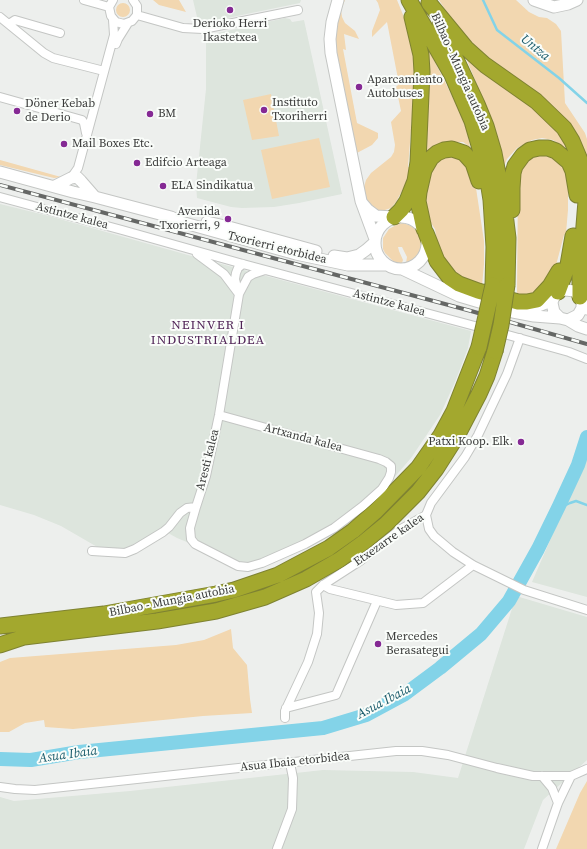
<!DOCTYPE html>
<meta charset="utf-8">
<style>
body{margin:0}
canvas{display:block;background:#edefed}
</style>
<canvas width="587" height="849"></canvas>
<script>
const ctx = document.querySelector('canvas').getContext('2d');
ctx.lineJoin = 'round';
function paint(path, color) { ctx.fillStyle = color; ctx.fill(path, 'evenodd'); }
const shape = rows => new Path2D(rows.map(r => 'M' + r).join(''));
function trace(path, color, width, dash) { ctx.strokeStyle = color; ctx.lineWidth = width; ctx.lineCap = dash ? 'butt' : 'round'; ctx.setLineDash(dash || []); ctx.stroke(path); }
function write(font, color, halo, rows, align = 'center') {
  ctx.font = font + ' "Source Serif 4",serif'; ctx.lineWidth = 4; ctx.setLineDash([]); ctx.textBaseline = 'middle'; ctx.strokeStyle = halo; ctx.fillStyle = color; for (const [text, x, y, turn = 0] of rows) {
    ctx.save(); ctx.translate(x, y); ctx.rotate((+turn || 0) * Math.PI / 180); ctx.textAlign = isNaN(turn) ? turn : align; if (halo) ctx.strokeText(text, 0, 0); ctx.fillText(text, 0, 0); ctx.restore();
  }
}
paint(shape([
 [193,0,301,0,300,3,203,23,197,17],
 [285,18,290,19,292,22,304,20,342,194,299,203,274,207,242,208,231,207,197,198,196,185,206,89,206,38,212,37,213,34],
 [0,204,49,216,188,255,471,331,468,348,455,382,440,415,411,458,392,480,334,528,248,567,177,538,161,529,130,549,119,550,99,548,61,526,34,515,0,505],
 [587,446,587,597,532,582,567,501],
 [516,596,587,617,587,760,543,800,524,849,0,849,0,797,14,801,130,791,323,770,413,772,458,778]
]), '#dde5dd');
paint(shape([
 [153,0,179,0,186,12,159,5],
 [341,0,345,0,341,10,342,17,345,23,355,31,359,39,344,34,346,50,343,49,357,123,378,133,378,138,372,145,355,154,336,60,335,41,338,10],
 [376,0,397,0,406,22,413,48,416,69,408,167,411,167,405,185,396,202,391,208,382,211,375,211,366,203,364,187,366,180,371,173,391,157,394,152,395,145,391,122,401,111,396,87,399,84,387,22,372,37,372,31,380,10,378,3],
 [439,0,516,0,529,12,539,17,547,18,556,24,561,31,565,103,585,133,587,139,587,171,584,157,501,67,474,46,457,28],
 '116 10a7 7 0 1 1 14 0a7 7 0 1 1-14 0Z',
 [427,46,459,110,467,131,470,147,463,142,452,142,424,157,424,47],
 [464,53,512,87,560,133,568,148,564,147,553,140,542,138,532,140,517,148,507,159,504,166,496,131],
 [271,94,279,136,252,140,243,100],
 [319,138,330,187,272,199,261,150],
 [448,155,456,156,469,166,476,188,484,241,484,264,482,286,455,276,438,249,435,229,429,220,423,197,426,178,438,159],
 [546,155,560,161,564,169,568,181,568,210,566,233,564,235,555,269,537,294,517,295,518,180,519,172,530,156],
 [0,160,61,177,54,178,0,165],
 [403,223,414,227,420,235,423,241,423,248,420,254,411,261,406,263,407,257,402,247,398,247,399,251,403,260,402,263,399,263,394,262,385,253,383,249,383,238,389,229,398,224],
 [231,629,233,648,247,665,250,699,252,713,203,716,73,729,45,727,44,720,25,723,9,732,0,732,0,662,10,658,176,645,204,640],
 [587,781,587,849,556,849,580,793]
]), '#f2d7b0');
trace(shape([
 [483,0,497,30,559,78,587,103],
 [556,510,570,503,576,501,587,505]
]), '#83d3e8', 2.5);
trace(shape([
 [0,759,31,760,79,752,323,728,366,715,405,694,440,668,481,634,509,601,538,549,559,506,578,465,587,437]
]), '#83d3e8', 14);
const minor = shape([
 [84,0,109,7],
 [113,0,109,7,111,16,116,22,124,24,132,21,137,15,137,6,133,0],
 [137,15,183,28,203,29,298,10],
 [0,17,44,53,53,58,104,71],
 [9,24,15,20,60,33],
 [116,44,118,39,128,23],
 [0,97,82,120,84,123,86,133],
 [71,178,78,168,81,157,114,35,113,20],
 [0,197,122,230,243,264,486,329],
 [197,254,224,274,239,294],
 [237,288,235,279,236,273,238,268,243,264],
 [497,332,569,352,587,359],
 [196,507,190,528,191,539,195,544,238,566,248,567,262,563,305,544,334,528,363,506,382,489,389,478,391,472,391,466,386,462,379,459,219,415],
 [426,515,429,529,434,536,453,552,473,565,524,590,587,610],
 [92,551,125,553,135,549,163,532,169,527,180,513,187,508,196,507,206,476,219,415,239,294,248,277,253,274,265,270],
 [323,585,330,589,396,605,423,603,473,565],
 [286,708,336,695,377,601],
 [285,718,285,711,308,662,317,634,319,613,316,592,323,585,360,561,401,529,426,515,431,503,465,457,478,435,507,374,520,338],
 [542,776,552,788,558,803],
 [0,787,15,789,35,790,396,751,422,751,448,755,497,768,533,776,571,776,587,769],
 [277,849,292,809,293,778,290,763],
 [542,849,558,803,571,776]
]);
const tertiary = shape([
 [338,0,332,22,330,39,331,53,361,201,375,239],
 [534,0,554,7,568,4,577,0],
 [0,172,73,192,95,197,171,217,181,222,296,254,348,265,386,265],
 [55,186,71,178,77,177,81,181,95,197],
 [362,203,368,210,376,216,394,217],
 '375 243a26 26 0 1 1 52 0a26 26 0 1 1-52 0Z',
 [207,222,225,226,316,251],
 [334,256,347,258,359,255,366,250,375,242],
 [402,269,459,296,513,312,534,316,560,318],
 [553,299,552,303,554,312,560,318,568,320,578,315,582,308,582,301],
 [530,307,538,306,546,303,553,299,558,292,566,290,574,291,577,294,587,309],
 [568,320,578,326,587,329]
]);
const motorway = shape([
 [409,0,452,75,472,121,479,145,487,175,491,200,494,247,493,285],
 [429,3,466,48,485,65,536,101,564,128,572,141,583,167,586,185,586,201,580,275,580,297],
 [440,25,477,104,486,126,494,153,504,205,508,238,507,285],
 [512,210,512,188,513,173,515,166,523,155,530,150,539,148,548,148,556,151,569,162,573,171,577,195],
 [394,217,401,210,407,201,415,181,418,162,422,72,421,55,412,17],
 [424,229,418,201,419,192,424,170,431,158,437,153,444,150,452,149,464,153,473,163,479,181],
 [426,233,437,261,450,278,459,284,478,291,518,302,527,302,537,300,550,286,559,271],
 [558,292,568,265,573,236],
 [0,626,104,614,216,594,234,590,278,575,329,548,353,531,376,511,418,468,441,435,454,411,479,347],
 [0,645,24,637,157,621,216,611,265,597,306,579,339,560,364,542,386,524,418,492,436,469,457,436,479,394,487,376,495,351]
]);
trace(minor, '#c4c6c4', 10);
trace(tertiary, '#c4c6c4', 13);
trace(motorway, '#7e8232', 17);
trace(minor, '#fff', 8);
trace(tertiary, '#fff', 11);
trace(motorway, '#a3a82e', 15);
const rail = shape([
 [0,185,471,311,587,344]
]);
trace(rail, '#656765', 4);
trace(rail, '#fafdfa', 2.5, [8]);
const motorwayBridge = shape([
 [479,347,493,285],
 [495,351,501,325,507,285]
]);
trace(motorwayBridge, '#7e8232', 17, []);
trace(motorwayBridge, '#a3a82e', 15);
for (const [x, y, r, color] of [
 [230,10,4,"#852994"],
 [359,87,4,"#852994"],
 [264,110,4,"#852994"],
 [17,111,4,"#852994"],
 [150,114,4,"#852994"],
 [64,144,4,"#852994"],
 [137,163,4,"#852994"],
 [163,186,4,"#852994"],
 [228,219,4,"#852994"],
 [521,442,4,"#852994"],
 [378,644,4,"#852994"]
]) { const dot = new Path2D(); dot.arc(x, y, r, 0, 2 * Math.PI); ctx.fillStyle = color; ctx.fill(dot); trace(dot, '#fafdfa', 1.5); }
write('12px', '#3a3b3a', '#fafdfa', [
 ["Derioko Herri",230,24,"center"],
 ["Ikastetxea",230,38,"center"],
 ["Aparcamiento",367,80],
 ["Autobuses",367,94],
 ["Instituto",272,103],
 ["Txoriherri",272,117],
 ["Döner Kebab",25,104],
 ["de Derio",25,118],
 ["BM",158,114],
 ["Mail Boxes Etc.",72,144],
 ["Edifcio Arteaga",145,163],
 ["ELA Sindikatua",171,186],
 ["Avenida",220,212,"right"],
 ["Txorierri, 9",220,226,"right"],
 ["Patxi Koop. Elk.",513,442,"right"],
 ["Mercedes",386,637],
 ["Berasategui",386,651]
], 'left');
write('12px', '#3a3b3a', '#fafdfa', [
 ["Bilbao - Mungia autobia",460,72,66],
 ["Astintze kalea",72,216,15],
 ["Txorierri etorbidea",277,248,14],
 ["Astintze kalea",389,303,15],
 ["Artxanda kalea",303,438,15],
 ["Aresti kalea",208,460,-76],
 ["Etxezarre kalea",389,540,-35],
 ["Bilbao - Mungia autobia",172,601,-11],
 ["Asua Ibaia etorbidea",295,762,-6]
]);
write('italic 13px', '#185a6a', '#fafdfa', [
 ["Untza",535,48,39],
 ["Asua Ibaia",384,702,-28],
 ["Asua Ibaia",68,755,-8]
]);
ctx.letterSpacing = '1px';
write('13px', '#4f2356', '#fafdfa', [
 ["NEINVER I",208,326],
 ["INDUSTRIALDEA",208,341]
]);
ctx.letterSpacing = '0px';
</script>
